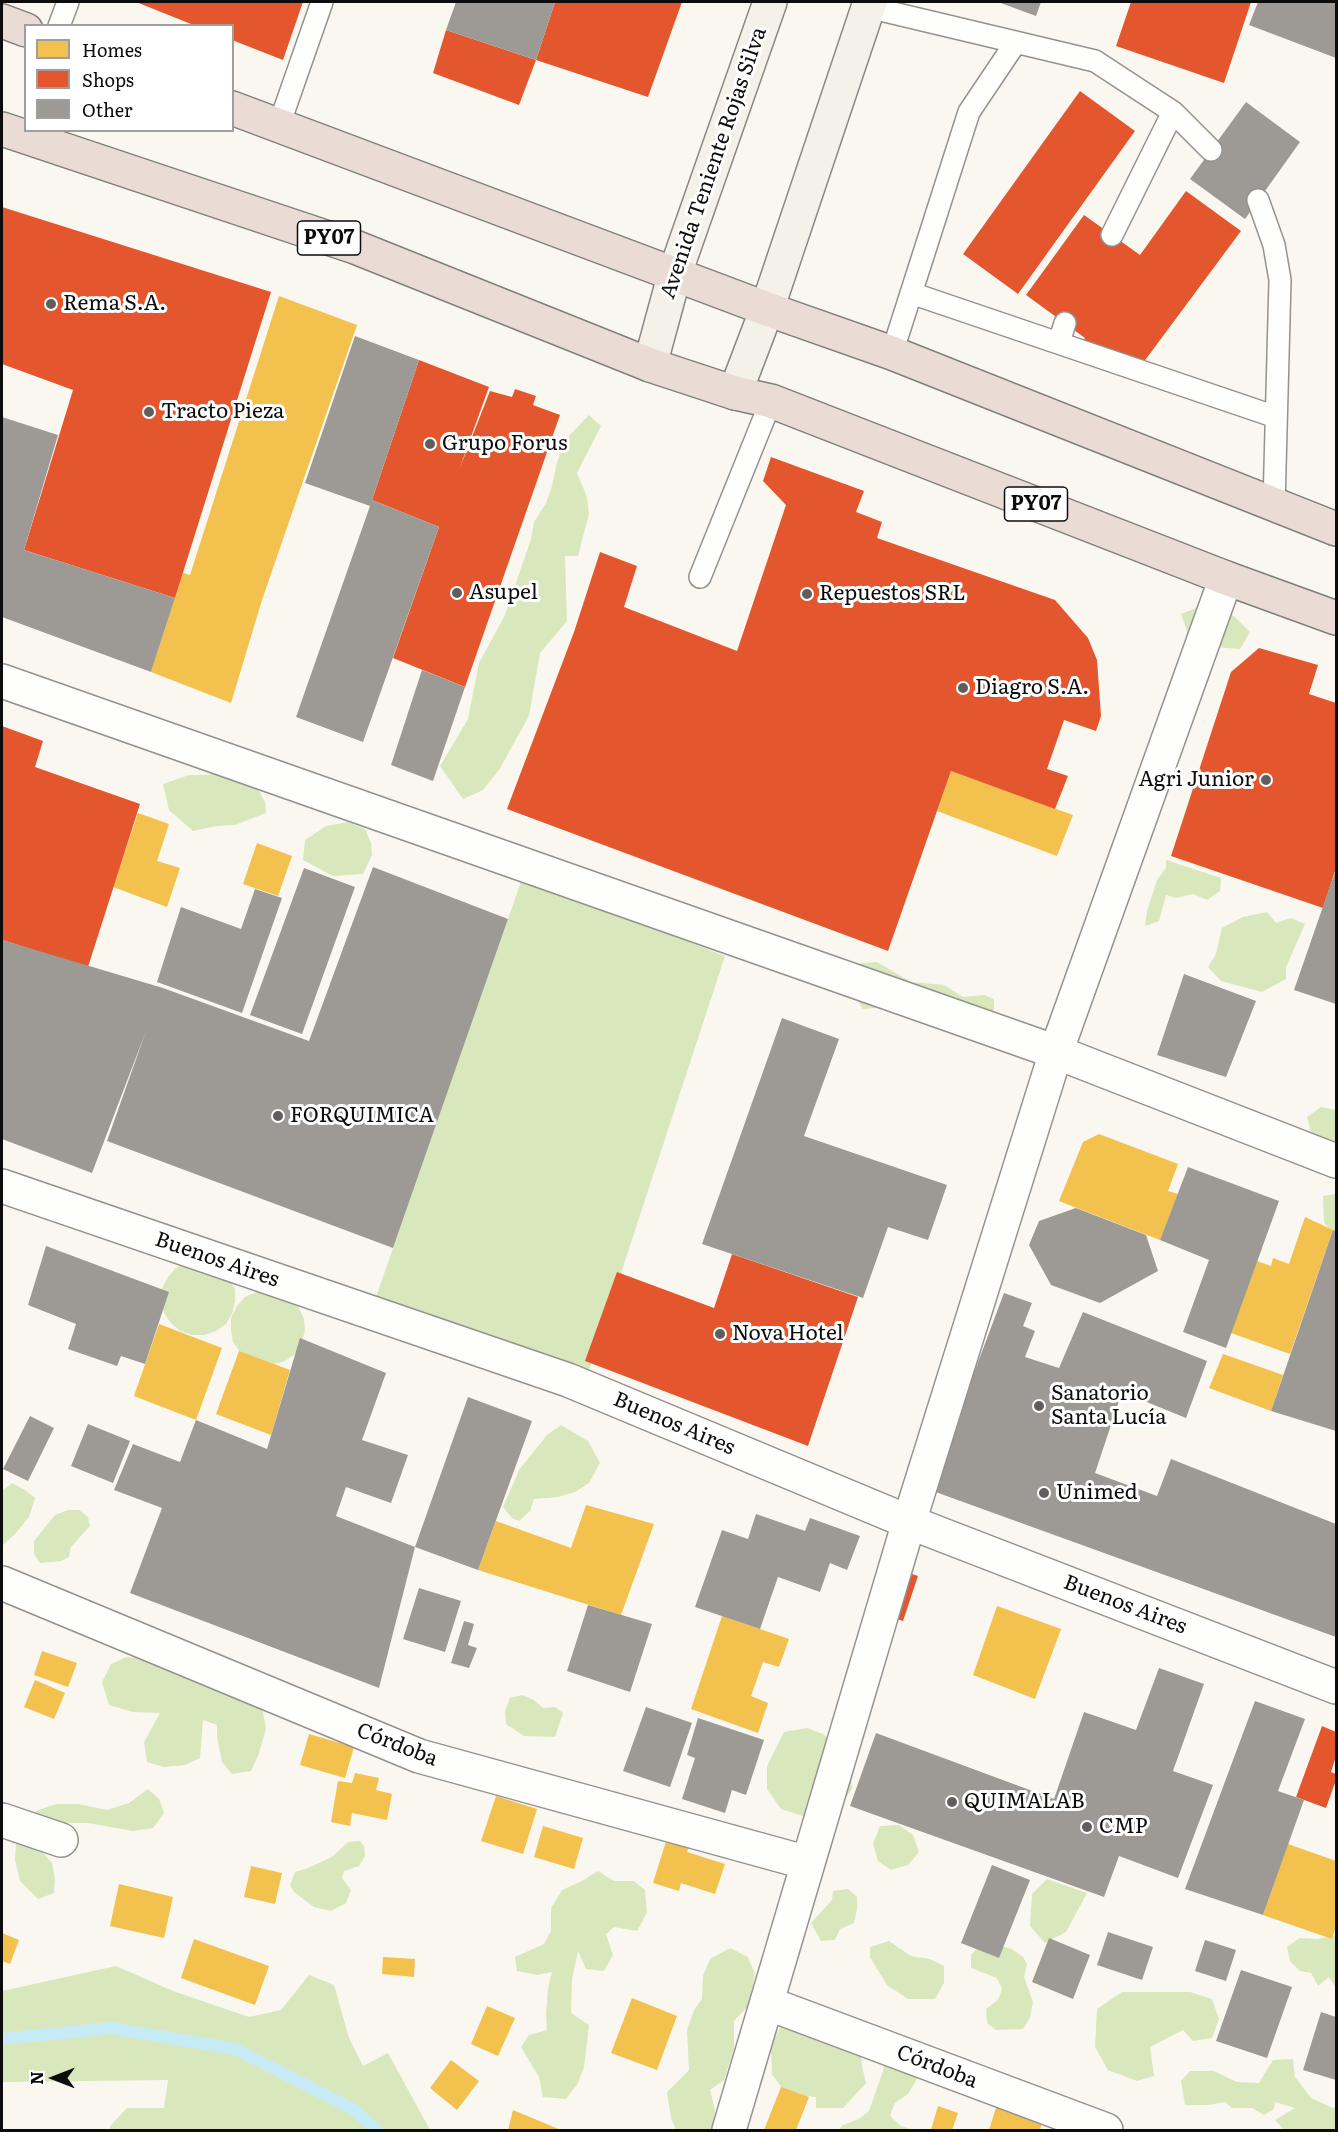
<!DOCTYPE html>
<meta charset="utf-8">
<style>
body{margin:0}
#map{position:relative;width:1338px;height:2132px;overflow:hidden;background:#faf7f0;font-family:Literata,serif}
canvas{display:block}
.frame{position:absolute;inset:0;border:3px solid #0c0c0c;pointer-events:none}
.legend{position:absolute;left:24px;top:24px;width:210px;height:108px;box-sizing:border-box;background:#fff;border:2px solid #9e9e9e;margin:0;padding:8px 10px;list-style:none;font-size:18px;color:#0c0c0c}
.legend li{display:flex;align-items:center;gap:12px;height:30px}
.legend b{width:30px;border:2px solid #9e9e9e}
.north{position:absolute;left:24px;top:2048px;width:60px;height:60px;-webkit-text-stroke:4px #fff;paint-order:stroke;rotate:270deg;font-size:16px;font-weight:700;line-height:24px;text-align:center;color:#0c0c0c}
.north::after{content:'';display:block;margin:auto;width:21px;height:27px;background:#0c0c0c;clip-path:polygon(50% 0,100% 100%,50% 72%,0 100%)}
</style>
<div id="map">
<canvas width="1338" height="2132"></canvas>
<div class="frame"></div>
<ul class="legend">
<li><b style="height:16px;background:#f2c14e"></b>Homes</li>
<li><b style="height:16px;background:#e4572e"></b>Shops</li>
<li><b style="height:16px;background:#9d9a96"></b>Other</li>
</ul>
<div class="north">N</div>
</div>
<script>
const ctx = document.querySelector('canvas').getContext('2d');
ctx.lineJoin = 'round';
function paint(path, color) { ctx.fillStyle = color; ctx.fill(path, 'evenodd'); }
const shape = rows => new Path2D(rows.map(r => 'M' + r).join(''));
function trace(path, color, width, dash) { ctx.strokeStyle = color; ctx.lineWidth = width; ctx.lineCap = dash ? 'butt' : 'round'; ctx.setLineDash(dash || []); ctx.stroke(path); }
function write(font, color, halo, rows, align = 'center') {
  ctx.font = font + ' Literata,serif'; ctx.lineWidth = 6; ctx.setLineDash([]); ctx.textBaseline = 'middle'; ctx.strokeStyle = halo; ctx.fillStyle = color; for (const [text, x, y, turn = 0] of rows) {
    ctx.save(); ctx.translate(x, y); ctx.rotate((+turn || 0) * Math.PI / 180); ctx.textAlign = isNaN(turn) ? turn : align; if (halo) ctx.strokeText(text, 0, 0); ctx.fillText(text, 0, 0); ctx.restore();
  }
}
paint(shape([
 [589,415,601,426,577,473,587,497,589,514,578,556,565,556,567,621,540,653,529,716,499,770,483,790,463,799,440,766,468,719,479,663,505,615,531,539,534,522,546,503,552,486,557,462,567,438],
 [1209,603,1221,607,1235,617,1250,632,1240,649,1188,645,1187,631,1181,614],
 [226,769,252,784,259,791,265,802,266,813,235,825,216,826,193,831,169,810,163,784,189,775,209,775],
 [348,822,365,829,371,843,372,855,363,874,333,876,303,860,305,840,326,826],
 [1166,860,1221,878,1220,891,1207,900,1193,894,1176,898,1166,895,1159,921,1145,926,1147,911,1157,880,1166,868],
 [523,876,725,956,584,1386,376,1297],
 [1267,912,1276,923,1291,918,1305,924,1286,967,1286,979,1262,992,1221,981,1208,967,1216,954,1222,928,1243,917],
 [877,962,911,982,944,985,963,997,984,995,994,999,994,1010,970,1022,900,1006,863,1009,854,995,851,964],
 [1321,1107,1336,1110,1336,1149,1314,1143,1307,1117],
 [1336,1194,1336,1239,1324,1222,1323,1196],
 [187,1262,230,1279,235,1290,235,1302,232,1314,226,1324,216,1331,204,1335,192,1335,180,1331,171,1323,164,1313,161,1301,162,1288,168,1277,176,1268],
 [269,1290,291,1299,299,1308,304,1319,305,1331,301,1343,295,1354,285,1361,274,1364,240,1352,233,1342,231,1330,231,1318,237,1306,245,1297,257,1292],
 [561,1425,588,1441,600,1463,589,1483,575,1492,558,1497,534,1499,530,1511,519,1521,512,1518,503,1507,519,1470,547,1435],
 [12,1483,25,1490,35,1498,29,1517,15,1534,2,1546,2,1491],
 [68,1510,79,1510,88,1517,90,1526,71,1547,69,1557,61,1561,40,1563,34,1554,34,1541,55,1515],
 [126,1657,152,1659,262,1707,266,1729,258,1756,251,1771,232,1774,222,1762,217,1737,217,1725,203,1720,200,1758,185,1765,164,1767,147,1762,144,1742,160,1713,133,1712,109,1705,102,1682,111,1664],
 [522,1695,534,1700,543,1708,555,1707,563,1713,555,1737,524,1736,506,1724,505,1711,510,1698],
 [807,1728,823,1734,849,1757,852,1789,838,1808,806,1817,781,1809,767,1789,767,1766,784,1732],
 [148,1789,159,1799,164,1813,153,1828,133,1831,88,1823,62,1823,37,1846,52,1863,55,1879,54,1893,38,1899,20,1881,15,1860,16,1842,31,1813,56,1804,78,1804,107,1810,129,1803],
 [899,1825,913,1835,919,1852,908,1865,891,1870,878,1861,873,1844,880,1826],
 [360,1841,364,1846,365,1856,359,1866,344,1871,342,1878,351,1890,346,1903,331,1911,314,1907,294,1892,290,1885,295,1872,308,1868,332,1857,348,1842],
 [598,1871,614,1881,634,1881,645,1890,647,1913,637,1931,614,1927,606,1934,613,1955,604,1971,586,1969,578,1951,572,1979,571,2013,589,2025,584,2067,578,2083,566,2099,543,2097,539,2077,521,2047,529,2035,547,2030,546,2014,548,1989,552,1972,537,1975,517,1971,515,1957,544,1944,551,1931,551,1908,562,1890,582,1881],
 [1047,1879,1087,1893,1066,1932,1045,1943,1030,1926,1032,1894],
 [848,1889,857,1897,857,1909,854,1923,840,1929,835,1940,821,1941,811,1923,832,1900,833,1891],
 [1336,1935,1336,1988,1329,1977,1318,1986,1311,1973,1300,1971,1290,1961,1287,1947,1300,1938,1317,1939],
 [889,1941,911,1956,930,1959,944,1966,944,1983,935,1999,908,1999,887,1985,870,1957,870,1947],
 [980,1945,997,1945,1012,1949,1023,1957,1027,1964,1024,1977,1033,2002,1030,2018,1023,2029,996,2030,987,2023,986,2009,998,2000,1002,1989,997,1978,971,1968,971,1955],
 [730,1948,748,1957,755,1974,749,2005,734,2021,734,2049,724,2080,710,2090,715,2110,712,2130,676,2130,671,2118,667,2092,689,2070,687,2030,694,2010,702,1999,703,1976,710,1959],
 [116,1966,173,1991,249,2017,281,2010,309,1975,334,1985,349,2038,363,2066,388,2053,430,2130,110,2130,110,2126,127,2108,164,2108,168,2080,2,2082,2,1991],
 [1122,1992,1190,1992,1212,1999,1219,2019,1212,2038,1193,2041,1183,2030,1150,2047,1154,2076,1137,2081,1108,2070,1095,2047,1097,2009],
 [782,2023,858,2028,862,2066,866,2083,843,2108,816,2108,816,2097,786,2094,772,2074,771,2047],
 [887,2055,912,2065,917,2079,908,2094,895,2103,890,2116,901,2126,913,2130,838,2130,843,2125,859,2119,869,2111,882,2074],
 [1293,2059,1295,2077,1311,2098,1333,2108,1336,2107,1336,2130,1284,2130,1275,2120,1295,2108,1275,2102,1274,2109,1264,2115,1252,2108,1232,2108,1225,2102,1209,2105,1185,2105,1181,2081,1190,2071,1214,2071,1237,2082,1259,2083,1273,2060]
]), '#d9e7bd');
paint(shape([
 [279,296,357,325,262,600,231,703,151,672,183,573,190,575],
 [951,771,1073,815,1057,856,937,811],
 [138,813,169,824,157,861,180,868,167,907,113,887],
 [257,843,292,856,278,896,243,884],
 [1099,1134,1178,1164,1168,1191,1178,1194,1160,1240,1059,1201,1083,1142],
 [1305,1217,1333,1230,1290,1354,1231,1333,1257,1261,1271,1266,1273,1258,1289,1264],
 [159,1324,222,1348,196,1420,134,1396],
 [239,1351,290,1370,271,1435,216,1414],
 [1223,1354,1283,1375,1271,1411,1209,1388],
 [586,1505,654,1524,621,1615,478,1570,496,1521,571,1548],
 [997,1606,1061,1629,1035,1699,973,1675],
 [722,1616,789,1639,779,1667,763,1662,751,1696,768,1703,758,1733,691,1709],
 [42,1651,77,1663,68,1687,34,1675],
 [35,1680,65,1693,54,1719,24,1707],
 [309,1734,354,1747,345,1778,300,1765],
 [355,1773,379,1778,376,1790,392,1794,387,1820,352,1813,350,1826,331,1822,338,1781,352,1783],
 [496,1796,537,1809,523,1854,481,1841],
 [543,1826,583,1838,574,1869,534,1857],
 [668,1835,691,1842,687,1852,725,1864,715,1894,681,1883,679,1891,653,1883],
 [1288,1844,1336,1861,1336,1926,1332,1939,1263,1915],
 [251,1866,282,1873,275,1904,244,1897],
 [119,1884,173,1897,164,1938,110,1926],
 [2,1933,19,1940,10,1964,2,1961],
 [194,1939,269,1966,255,2005,181,1978],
 [383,1957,415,1959,414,1977,382,1974],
 [632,1998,677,2016,657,2070,611,2053],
 [487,2006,515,2018,498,2056,471,2044],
 [451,2060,479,2081,457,2110,430,2088],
 [781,2087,809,2097,796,2130,764,2130],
 [999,2098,1045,2113,1040,2130,989,2130],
 [938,2106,958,2113,952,2130,931,2130],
 [513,2110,561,2130,508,2130]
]), '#f2c14e');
paint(shape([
 [136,2,303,2,283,60,232,40,232,26,196,26],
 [555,2,682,2,648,97,536,60],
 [1131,2,1251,2,1224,83,1116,46],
 [446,30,536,60,519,105,433,73],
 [1080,91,1135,131,1018,294,963,254],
 [1186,191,1241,231,1140,367,1080,346,1085,338,1026,295,1084,215,1140,255],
 [2,207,271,292,175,598,24,550,73,390,2,364],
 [419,360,489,387,459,470,490,391,512,397,515,389,536,396,533,405,560,415,465,687,393,658,439,527,372,500],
 [771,457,864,491,856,512,882,522,877,538,1055,600,1088,638,1097,660,1101,716,1096,731,1064,720,1047,769,1068,776,1055,809,951,771,888,951,507,809,574,632,600,552,637,566,624,607,737,651,786,505,763,481],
 [1259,648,1318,665,1309,694,1336,703,1336,868,1323,908,1171,856,1231,672],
 [2,726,43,741,35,767,140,804,88,967,2,940],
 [732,1254,858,1297,808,1446,585,1361,617,1272,714,1308],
 [897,1569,918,1576,903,1621,882,1614],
 [1322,1726,1336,1732,1336,1756,1331,1772,1336,1774,1336,1780,1326,1808,1296,1797]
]), '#e4572e');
trace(shape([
 [2,2039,111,2028,235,2049,353,2109,377,2130]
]), '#c6ebf5', 12);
paint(shape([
 [456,2,555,2,536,60,446,30],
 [998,2,1041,2,1036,16],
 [1258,2,1336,2,1336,58,1249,25],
 [1246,102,1300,142,1245,219,1190,179],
 [355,336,419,360,372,500,439,527,363,742,296,717,370,506,305,483],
 [2,417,58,435,24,550,175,598,151,672,2,617],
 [422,670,465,687,433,781,391,765],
 [373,867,508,919,393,1248,107,1141,146,1031,92,1173,2,1139,2,940,163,988,309,1041],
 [304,868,355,887,302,1034,250,1015],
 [1336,869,1336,1004,1294,990],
 [255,889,282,898,242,1013,157,982,181,907,241,929],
 [1184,974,1256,1001,1226,1077,1157,1055],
 [782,1018,839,1039,804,1136,947,1185,928,1240,888,1227,863,1298,702,1244],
 [1188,1167,1279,1201,1226,1348,1183,1332,1209,1260,1160,1240],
 [1076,1208,1146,1235,1158,1271,1100,1303,1051,1285,1029,1245,1039,1221],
 [1333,1230,1336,1231,1336,1431,1271,1411],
 [46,1246,169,1292,145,1364,121,1356,117,1366,68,1349,76,1324,28,1305],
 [1004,1293,1032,1303,1023,1326,1035,1331,1025,1357,1059,1368,1083,1312,1207,1361,1186,1418,1122,1392,1095,1473,1157,1496,1171,1459,1336,1524,1336,1637,930,1490],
 [300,1338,386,1373,362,1440,408,1455,391,1503,346,1487,336,1516,415,1547,379,1688,130,1593,162,1508,114,1490,133,1444,180,1462,196,1420,267,1449],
 [468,1397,532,1421,478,1570,415,1547],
 [30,1416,54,1428,28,1481,3,1469],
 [88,1424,130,1441,113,1483,71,1466],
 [756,1514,805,1531,810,1518,860,1536,847,1570,830,1563,820,1592,778,1577,760,1629,695,1607,722,1530,748,1539],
 [419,1588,461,1601,445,1652,403,1639],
 [588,1605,652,1624,630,1692,567,1671],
 [464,1621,474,1624,468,1645,477,1648,469,1668,451,1663],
 [1159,1668,1204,1684,1173,1771,1213,1785,1178,1878,1119,1856,1104,1897,850,1806,876,1733,1054,1799,1084,1712,1136,1730],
 [1255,1701,1305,1719,1278,1791,1304,1800,1263,1915,1185,1889],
 [646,1707,692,1723,670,1787,623,1771],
 [698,1718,764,1740,746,1795,732,1790,725,1813,682,1799,695,1758,687,1755],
 [992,1865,1030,1880,999,1958,961,1943],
 [1108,1932,1153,1947,1142,1980,1097,1965],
 [1049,1938,1090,1955,1073,1999,1032,1982],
 [1205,1940,1236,1950,1226,1981,1195,1971],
 [1241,1970,1292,1987,1267,2058,1216,2041],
 [1321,2012,1336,2017,1336,2080,1303,2070]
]), '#9d9a96');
const lane = shape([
 [868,7,1095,61,1173,112,1211,150],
 [59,26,68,2],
 [279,125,322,2],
 [1258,200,1274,245,1280,280,1274,505],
 [1112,235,1173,112],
 [911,293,1276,417],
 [1059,343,1065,323],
 [892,353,969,112,1016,42],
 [700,577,771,401]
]);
const street = shape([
 [2,681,1056,1052,1336,1161],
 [2,1186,568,1380,909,1522,1336,1687],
 [2,1583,419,1756,808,1863],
 [2,1820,61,1840],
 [767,2003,1106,2130],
 [729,2130,909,1522,1056,1052,1226,578]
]);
const secondary = shape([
 [650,365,675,273,770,2],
 [735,393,767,309,870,2]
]);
const highway = shape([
 [2,21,26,30],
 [232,108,767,309,892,353,1336,529],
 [2,129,355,247,650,365,735,393,771,401,1226,578,1336,618]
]);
trace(lane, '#93928f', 24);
trace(street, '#93928f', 36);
trace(secondary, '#8a8885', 36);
trace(highway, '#807f7c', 36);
trace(lane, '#fefefd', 21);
trace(street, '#fefefd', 33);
trace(secondary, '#f4f1e8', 33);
trace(highway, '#eadcd4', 33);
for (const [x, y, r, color] of [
 [51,304,6,"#5f5e5c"],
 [149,412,6,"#5f5e5c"],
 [430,444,6,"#5f5e5c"],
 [457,593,6,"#5f5e5c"],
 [807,594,6,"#5f5e5c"],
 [963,688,6,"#5f5e5c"],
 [1266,780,6,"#5f5e5c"],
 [278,1116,6,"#5f5e5c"],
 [720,1334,6,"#5f5e5c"],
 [1039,1406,6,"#5f5e5c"],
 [1044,1493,6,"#5f5e5c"],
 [952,1802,6,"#5f5e5c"],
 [1087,1827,6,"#5f5e5c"]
]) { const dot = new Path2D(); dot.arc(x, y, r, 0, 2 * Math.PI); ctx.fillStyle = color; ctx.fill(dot); trace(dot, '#fff', 2); }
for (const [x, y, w] of [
 [329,238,63],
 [1036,504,63]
]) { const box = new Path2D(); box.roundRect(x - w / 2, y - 17, w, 34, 4.5); ctx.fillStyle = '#fff'; ctx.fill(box); trace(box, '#0c0c0c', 1.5); }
write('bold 20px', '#0c0c0c', null, [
 ["PY07",329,238],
 ["PY07",1036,504]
]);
write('21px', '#0c0c0c', '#fff', [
 ["Avenida Teniente Rojas Silva",714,163,-71],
 ["Buenos Aires",217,1260,19],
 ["Buenos Aires",674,1424,23],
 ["Buenos Aires",1125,1605,21],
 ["Córdoba",397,1745,21],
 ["Córdoba",937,2067,21]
]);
write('21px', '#0c0c0c', '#fff', [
 ["Rema S.A.",63,304],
 ["Tracto Pieza",161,412],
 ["Grupo Forus",442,444],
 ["Asupel",469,593],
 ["Repuestos SRL",819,594],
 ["Diagro S.A.",975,688],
 ["Agri Junior",1254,780,"right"],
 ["FORQUIMICA",290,1116],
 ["Nova Hotel",732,1334],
 ["Sanatorio",1051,1394],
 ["Santa Lucía",1051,1418],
 ["Unimed",1056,1493],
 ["QUIMALAB",964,1802],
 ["CMP",1099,1827]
], 'left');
</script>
